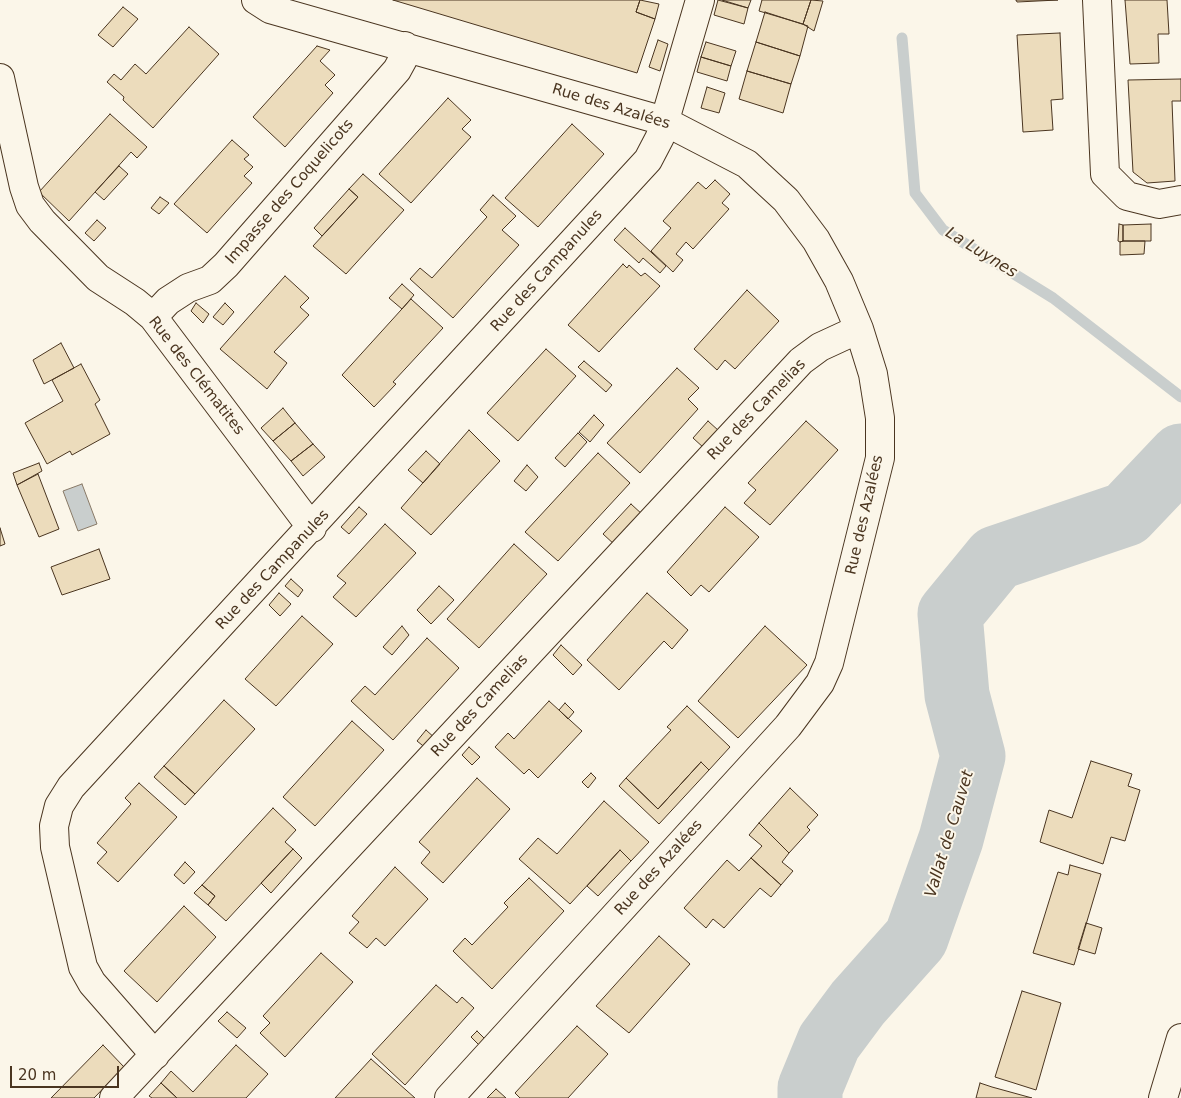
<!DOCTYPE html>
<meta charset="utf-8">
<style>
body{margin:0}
#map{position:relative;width:1181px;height:1098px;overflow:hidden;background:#fbf6e9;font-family:"DejaVu Sans",sans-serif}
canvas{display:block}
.scale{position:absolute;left:10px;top:1066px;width:109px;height:22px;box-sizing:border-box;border:2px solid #4a3520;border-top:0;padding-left:6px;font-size:15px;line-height:18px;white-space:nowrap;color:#4a3520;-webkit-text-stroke:4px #fbf6e9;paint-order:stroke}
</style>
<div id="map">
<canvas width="1181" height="1098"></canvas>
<div class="scale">20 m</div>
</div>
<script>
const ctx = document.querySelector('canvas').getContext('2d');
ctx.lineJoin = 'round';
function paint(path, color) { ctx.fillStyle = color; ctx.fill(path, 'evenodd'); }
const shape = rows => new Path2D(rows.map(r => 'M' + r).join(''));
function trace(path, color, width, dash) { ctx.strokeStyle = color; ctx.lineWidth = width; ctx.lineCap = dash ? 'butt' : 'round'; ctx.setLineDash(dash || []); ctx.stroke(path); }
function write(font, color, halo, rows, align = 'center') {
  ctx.font = font + ' "DejaVu Sans",sans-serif'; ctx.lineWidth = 4; ctx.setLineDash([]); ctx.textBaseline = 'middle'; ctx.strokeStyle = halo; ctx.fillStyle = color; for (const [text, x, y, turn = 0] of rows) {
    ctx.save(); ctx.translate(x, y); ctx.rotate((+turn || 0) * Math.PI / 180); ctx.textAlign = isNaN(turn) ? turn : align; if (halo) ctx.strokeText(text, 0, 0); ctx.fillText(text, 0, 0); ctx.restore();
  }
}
const water = shape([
 [82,484,97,524,78,531,63,491,82,484]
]);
paint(water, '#c9cecd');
trace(water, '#887966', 1);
trace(shape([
 [902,38,915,193,943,230,1053,298,1181,397]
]), '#c9cecd', 11);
trace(shape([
 [810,1098,810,1088,829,1042,858,1003,916,938,951,839,973,756,957,695,950,614,996,558,1126,514,1181,456]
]), '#c9cecd', 65);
const building = shape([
 [393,0,640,0,636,12,655,19,637,73,393,0],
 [640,0,659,4,655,19,636,12,640,0],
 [718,0,748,8,744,24,714,15,718,0],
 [722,0,751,0,748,8,722,0],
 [762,0,811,0,803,24,759,11,762,0],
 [811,0,823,1,814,31,803,24,811,0],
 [1016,0,1058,0,1017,2,1016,0],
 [1125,0,1167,0,1169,34,1158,34,1159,63,1130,64,1125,0],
 [123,7,138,19,113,47,98,35,123,7],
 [765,12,808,26,800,56,756,42,765,12],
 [189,27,219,54,153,128,123,100,124,97,107,82,114,74,121,80,135,64,146,74,189,27],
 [1060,33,1063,99,1051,100,1053,130,1023,132,1017,35,1060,33],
 [658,40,668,44,660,71,649,67,658,40],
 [706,42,736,51,731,66,701,57,706,42],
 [756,42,800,56,791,84,747,71,756,42],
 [317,46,330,50,320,61,335,75,325,85,333,93,285,147,253,117,317,46],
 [701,57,731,66,727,81,697,72,701,57],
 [747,71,791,84,783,113,739,99,747,71],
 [1181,79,1181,101,1172,101,1175,181,1147,183,1133,172,1128,80,1181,79],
 [707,87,725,93,719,113,701,108,707,87],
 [448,98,471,120,462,129,471,137,411,203,379,174,448,98],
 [110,114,147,147,137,158,131,152,69,221,39,192,110,114],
 [572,124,604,154,538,227,505,198,572,124],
 [232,140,249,155,244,159,253,167,244,176,252,183,207,233,174,204,232,140],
 [119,166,128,174,104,200,95,192,119,166],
 [363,174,404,210,346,274,313,246,358,197,349,189,363,174],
 [715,180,730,194,722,203,729,209,693,249,686,242,676,254,683,260,673,272,651,251,671,228,663,221,698,182,706,189,715,180],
 [349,189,358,197,322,236,314,228,349,189],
 [493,195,516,216,502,230,519,245,453,318,410,279,420,268,432,278,487,217,480,210,493,195],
 [160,197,169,203,159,214,151,208,160,197],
 [97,220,106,228,94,241,85,233,97,220],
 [1119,224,1123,225,1123,241,1120,242,1118,241,1119,224],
 [1151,224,1151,241,1123,241,1123,225,1151,224],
 [625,228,666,266,660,273,643,258,639,263,614,240,625,228],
 [1123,241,1145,241,1144,254,1120,255,1120,242,1123,241],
 [623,264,627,268,629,265,641,276,645,273,660,286,599,352,568,325,623,264],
 [285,276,309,298,300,307,309,315,274,352,287,363,267,389,220,349,285,276],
 [402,284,414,295,402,309,389,298,402,284],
 [747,290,779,321,735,369,725,360,717,370,694,349,747,290],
 [411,299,443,328,393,382,396,384,374,407,342,375,411,299],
 [196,303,209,314,203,323,191,311,196,303],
 [225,303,234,312,223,325,213,317,225,303],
 [61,343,74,368,44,384,33,360,61,343],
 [546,349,576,376,518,441,487,413,546,349],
 [584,361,612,385,606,392,578,367,584,361],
 [81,364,100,400,95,404,110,434,72,455,70,451,47,464,25,423,63,401,52,380,81,364],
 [677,368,699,388,688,399,698,409,640,473,607,443,677,368],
 [283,408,295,423,273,441,261,428,283,408],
 [594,415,604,425,590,442,579,432,594,415],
 [708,421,719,431,704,448,693,438,708,421],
 [806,421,838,450,770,525,744,503,756,490,748,483,806,421],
 [295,423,313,444,291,461,273,441,295,423],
 [469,430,500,461,431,535,401,508,469,430],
 [578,433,587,442,565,467,555,458,578,433],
 [313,444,325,457,303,476,291,461,313,444],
 [426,451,440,464,423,483,408,470,426,451],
 [598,453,630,483,558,561,525,532,598,453],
 [39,463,42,471,17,485,13,473,39,463],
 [527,465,538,477,526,491,514,481,527,465],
 [38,474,59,529,39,537,17,485,38,474],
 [631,504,643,515,615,545,603,534,631,504],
 [359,507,367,514,349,534,341,527,359,507],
 [725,507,759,537,709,592,701,585,691,596,667,572,725,507],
 [385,524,416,553,356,617,333,597,346,583,337,576,385,524],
 [0,528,5,544,0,546,0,528],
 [514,544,547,574,479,648,447,619,514,544],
 [99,549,110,579,62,595,51,567,99,549],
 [291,579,303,590,298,597,285,586,291,579],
 [439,586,454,600,431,624,417,610,439,586],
 [279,593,291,604,280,616,269,605,279,593],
 [647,593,688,630,672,649,664,641,619,690,587,660,647,593],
 [302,616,333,644,276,706,245,679,302,616],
 [402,626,409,635,392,655,383,647,402,626],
 [765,626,807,665,738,738,698,701,765,626],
 [427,638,459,668,393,740,351,701,365,686,375,695,427,638],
 [561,645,582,665,573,675,553,655,561,645],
 [224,700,255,729,195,794,164,766,224,700],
 [549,701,582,731,538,778,529,769,524,774,495,747,508,733,514,739,549,701],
 [565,703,574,712,568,719,559,710,565,703],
 [687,706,730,747,709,770,701,762,658,809,626,778,671,730,667,727,687,706],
 [352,721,384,750,315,826,283,797,352,721],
 [426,730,436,739,427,749,417,741,426,730],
 [469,747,480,757,472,765,462,755,469,747],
 [1091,761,1132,774,1128,786,1140,790,1125,841,1111,837,1103,864,1040,842,1049,810,1072,818,1091,761],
 [701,762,709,770,659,824,619,786,626,778,658,809,701,762],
 [164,766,195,794,185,805,154,777,164,766],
 [591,773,596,778,588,788,582,782,591,773],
 [477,778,510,809,443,883,421,863,430,852,419,842,477,778],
 [139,783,177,817,118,882,97,863,107,852,97,843,131,804,125,798,139,783],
 [790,788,818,815,807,827,810,830,789,853,759,823,790,788],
 [604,801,649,842,631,861,620,850,570,904,519,859,538,838,557,854,604,801],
 [273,808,296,830,285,842,293,849,226,921,208,905,215,896,202,885,273,808],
 [759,823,789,853,782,862,793,871,781,885,751,858,762,846,749,835,759,823],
 [293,849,302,858,271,893,261,883,293,849],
 [620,850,631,861,598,896,587,886,620,850],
 [751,858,781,885,771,897,760,888,724,928,713,919,706,928,684,908,727,860,739,871,751,858],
 [185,862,195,872,184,884,174,875,185,862],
 [1070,865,1101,874,1074,965,1033,953,1058,872,1068,875,1070,865],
 [395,867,428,899,385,946,376,938,367,948,349,933,359,922,352,916,395,867],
 [529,878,564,911,492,989,453,951,465,938,472,945,508,907,504,903,529,878],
 [202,885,215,896,208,905,194,893,202,885],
 [184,906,216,937,157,1002,124,971,184,906],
 [1086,923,1102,928,1095,954,1078,949,1086,923],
 [659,936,690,964,629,1033,596,1006,659,936],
 [321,953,353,982,285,1057,260,1033,270,1023,263,1016,321,953],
 [436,985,457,1003,462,997,474,1008,405,1085,372,1054,436,985],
 [1022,991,1061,1003,1036,1090,995,1077,1022,991],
 [227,1012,246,1028,237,1038,218,1021,227,1012],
 [577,1026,608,1054,568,1098,520,1098,515,1093,577,1026],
 [477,1031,489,1043,483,1049,471,1037,477,1031],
 [103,1045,124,1067,94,1098,51,1098,103,1045],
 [236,1045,268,1074,246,1098,177,1098,161,1083,171,1071,193,1092,236,1045],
 [371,1059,415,1098,335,1098,371,1059],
 [161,1083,177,1098,152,1098,149,1096,161,1083],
 [980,1083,992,1087,1032,1098,976,1098,980,1083],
 [496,1089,506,1098,487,1098,496,1089]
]);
paint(building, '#ecdcbc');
trace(building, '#4a3520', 1);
const minor = shape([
 [256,0,270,9,664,121,747,164,786,200,816,240,839,281,859,329,873,374,880,418,880,458,829,663,820,683,788,726,449,1098],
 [1097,0,1105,174,1127,196,1159,204,1181,200],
 [0,78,24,187,30,205,42,221,98,278,135,302,153,317,312,528],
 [153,317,168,301,188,288,210,280,226,265,397,70,403,59,405,46],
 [155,1055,92,983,83,967,55,847,54,826,59,806,71,787,648,160,660,137,700,0],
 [114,1098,801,361,820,347,859,329],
 [1163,1098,1181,1038]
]);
trace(minor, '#4a3520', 30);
trace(minor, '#fbf6e9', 28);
write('15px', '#4a3520', '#fbf6e9', [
 ["Rue des Azalées",611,107,17],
 ["Impasse des Coquelicots",290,192,-49],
 ["Rue des Campanules",547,271,-48],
 ["Rue des Clématites",196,376,52],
 ["Rue des Camelias",757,410,-46],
 ["Rue des Azalées",865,515,-77],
 ["Rue des Campanules",273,570,-47],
 ["Rue des Camelias",480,706,-47],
 ["Rue des Azalées",659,868,-48]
]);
write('italic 16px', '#4a3520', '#fbf6e9', [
 ["La Luynes",981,253,32],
 ["Vallat de Cauvet",950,834,-73]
]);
</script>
